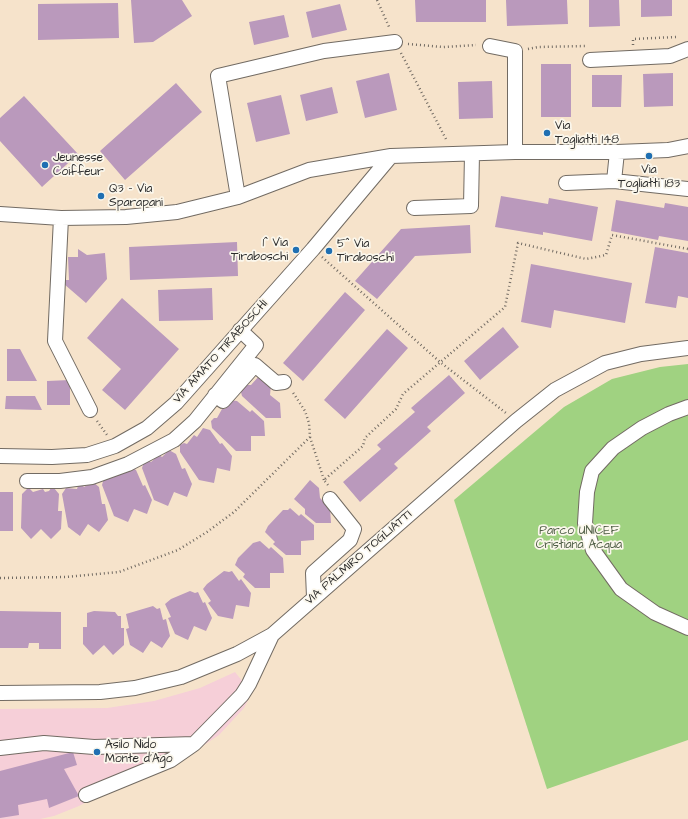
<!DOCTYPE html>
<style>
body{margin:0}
canvas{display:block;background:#f6e3cb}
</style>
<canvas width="688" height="819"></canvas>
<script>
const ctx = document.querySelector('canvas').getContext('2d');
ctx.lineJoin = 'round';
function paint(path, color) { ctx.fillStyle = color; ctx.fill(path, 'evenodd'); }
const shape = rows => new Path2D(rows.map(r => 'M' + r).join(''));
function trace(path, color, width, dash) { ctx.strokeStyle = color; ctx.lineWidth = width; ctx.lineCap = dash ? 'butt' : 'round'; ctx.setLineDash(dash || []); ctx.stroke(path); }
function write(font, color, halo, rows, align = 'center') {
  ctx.font = font + ' "Architects Daughter",sans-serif'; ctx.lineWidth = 3.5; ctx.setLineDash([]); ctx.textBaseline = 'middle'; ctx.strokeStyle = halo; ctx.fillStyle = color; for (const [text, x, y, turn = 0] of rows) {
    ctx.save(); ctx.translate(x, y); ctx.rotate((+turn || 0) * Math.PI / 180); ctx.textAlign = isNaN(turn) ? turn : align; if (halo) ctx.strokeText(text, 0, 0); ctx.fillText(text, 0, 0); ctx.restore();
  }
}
paint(shape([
 [235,672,243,682,255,687,244,708,219,735,170,768,94,796,94,798,79,806,54,816,40,819,0,819,0,709,107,708,154,701,200,688]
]), '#f6cfd8');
paint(shape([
 [688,364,688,740,547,789,454,500,564,407,612,379,660,367]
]), '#a0d281');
paint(shape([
 [131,0,182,0,192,16,153,42,134,43],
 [415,0,486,0,486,22,416,22],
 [506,0,567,0,568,24,507,26],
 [589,0,619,0,620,26,589,27],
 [641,0,672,0,672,16,641,17],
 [118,3,119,38,38,40,38,4],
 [340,4,347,30,312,38,306,12],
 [284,15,289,37,254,45,249,22],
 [541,64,571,64,571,117,541,117],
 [389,73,397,110,365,118,356,81],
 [673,73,673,106,644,107,643,74],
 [592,75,622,75,621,107,592,107],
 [492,81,493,118,459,119,458,82],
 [176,83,202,112,125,180,100,151],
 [332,87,338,113,306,121,300,95],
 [281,95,290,134,256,142,247,103],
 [24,96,78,154,42,187,0,141,0,118],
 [501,196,548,204,549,198,598,207,592,241,543,232,543,235,495,227],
 [616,200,664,208,665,203,688,207,688,241,659,236,658,240,611,231],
 [470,225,471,253,415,256,377,299,355,281,401,229],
 [237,242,238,276,130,280,129,247],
 [655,247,688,253,688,298,678,296,676,308,645,303],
 [78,249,87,255,105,253,107,279,86,303,64,284,64,280,69,280,68,257,78,257],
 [531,264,632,283,625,323,554,310,551,328,521,322],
 [212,288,213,320,159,321,158,290],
 [345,292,365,310,303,381,283,363],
 [122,298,179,349,125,410,102,390,121,369,87,338],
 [503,327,519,347,480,380,464,361],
 [387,329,408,348,345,419,324,400],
 [7,349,20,349,37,381,7,381],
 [260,375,271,385,270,395,280,403,281,418,266,418,242,396,240,388,243,385,251,385],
 [449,375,465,393,427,427,431,431,394,464,398,468,360,502,343,482,381,449,377,445,415,412,411,408],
 [70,380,70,405,47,405,47,381],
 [6,396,35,396,42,410,5,409],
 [229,400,237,401,250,412,252,410,264,421,265,436,251,436,251,451,236,451,212,428,211,421,214,418,217,418,222,409,225,409],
 [203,428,210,430,220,444,222,443,232,456,230,471,217,468,214,483,199,480,180,452,180,445,184,443,187,444,194,435,197,437],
 [169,450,176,454,182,469,185,468,192,484,187,497,174,492,168,506,154,500,142,468,144,462,148,460,151,462,159,455,162,457],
 [129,466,136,470,143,486,145,485,152,500,147,514,134,509,128,522,114,516,102,485,104,478,108,477,111,478,114,477,115,473],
 [310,480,319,488,320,498,330,508,331,523,316,523,305,514,305,509,294,499],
 [93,482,99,487,102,504,105,504,108,520,99,532,88,524,80,536,68,527,62,494,66,488,77,489,78,486,82,485,84,487],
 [51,488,54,488,59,494,58,511,62,511,61,529,51,539,41,529,31,539,21,528,22,494,27,489,30,489,33,492,43,489,45,492,49,491],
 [0,492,13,492,13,531,0,531],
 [290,508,299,516,301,514,314,525,314,540,301,541,301,555,286,555,273,544,275,542,265,532,268,526,283,510,288,510],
 [260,541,269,549,271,547,283,558,284,573,270,573,270,588,255,588,243,577,245,574,235,565,238,558,253,543],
 [224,571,229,572,232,571,239,581,241,579,251,593,249,607,236,605,233,619,218,616,208,603,211,601,203,589,207,584],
 [190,591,195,593,198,592,203,603,205,602,212,618,206,631,194,626,188,640,175,634,168,618,171,617,165,604,171,599],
 [153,606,157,609,160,608,163,620,166,619,170,636,162,648,151,641,143,653,130,645,126,629,129,628,126,614],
 [0,611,61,612,61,649,39,649,39,643,29,643,28,648,0,648],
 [94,611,115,612,118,616,121,616,121,628,124,628,124,645,113,655,104,645,93,655,83,644,83,627,87,627,87,613],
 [73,752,77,765,64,769,79,796,49,808,47,799,18,805,19,815,0,818,0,771]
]), '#ba99bc');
const minor = shape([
 [490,46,515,51,515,152],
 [590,60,670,56,688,49],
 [614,181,617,152],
 [566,183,614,181,688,189],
 [238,197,218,76,324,51,395,42],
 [414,208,471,206,472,154],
 [0,214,61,218,126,217,177,212,238,197,309,170,391,156,515,152,617,152,668,150,688,146],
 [61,218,55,341,90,410],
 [215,395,223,401,255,365,276,383,284,382],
 [688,407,669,414,642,428,613,448,592,471,587,492,585,523,593,550,621,589,655,613,688,628],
 [0,456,52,457,87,455,115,446,147,428,176,403,313,249,391,156],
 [27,481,60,481,92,477,128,464,174,440,195,421,256,345,240,330],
 [314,597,313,573,350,540,354,529,330,499],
 [0,693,100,692,135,688,181,677,237,654,272,635,516,421,555,390,605,363,641,354,688,348],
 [0,748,44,743,94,747,194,744,242,695,249,684,272,635],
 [86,795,171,760,194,744]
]);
trace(minor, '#726b63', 16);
trace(shape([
 [377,0,390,29],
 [408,44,443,47,476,45],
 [633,45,633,39,676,37],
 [528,49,538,47,586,46],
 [401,53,447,141],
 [322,257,440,362,506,413],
 [97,421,107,435],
 [310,437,324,480],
 [328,485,324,480,363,446,365,438,396,409,403,394,505,307,518,243,586,259,606,255,612,235,688,249],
 [0,578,66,577,119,572,178,550,207,532,234,512,310,437,309,423,305,411,292,391]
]), '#726b63', 2.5, [1, 3]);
trace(minor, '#fff', 14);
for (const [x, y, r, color] of [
 [547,133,4,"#1f6fb2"],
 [649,156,4,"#1f6fb2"],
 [45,165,4,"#1f6fb2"],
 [101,196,4,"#1f6fb2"],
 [296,250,4,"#1f6fb2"],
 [329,251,4,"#1f6fb2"],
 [97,752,4,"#1f6fb2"]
]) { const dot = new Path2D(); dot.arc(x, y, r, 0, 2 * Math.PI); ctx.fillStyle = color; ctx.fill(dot); trace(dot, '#fbf7ec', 1.5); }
write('12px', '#2b2b2b', '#fbf7ec', [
 ["Via",555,126],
 ["Togliatti 148",555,140],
 ["Jeunesse",53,158],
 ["Coiffeur",53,172],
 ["Via",649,170,"center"],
 ["Togliatti 183",649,184,"center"],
 ["Q3 - Via",109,189],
 ["Sparapani",109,203],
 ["1^ Via",288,243,"right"],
 ["Tiraboschi",288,257,"right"],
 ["5^ Via",337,244],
 ["Tiraboschi",337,258],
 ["Asilo Nido",105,745],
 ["Monte d'Ago",105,759]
], 'left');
write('12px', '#2b2b2b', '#fbf7ec', [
 ["VIA AMATO TIRABOSCHI",221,352,-48],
 ["VIA PALMIRO TOGLIATTI",359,558,-41]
]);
write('12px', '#4e5d45', '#fbf7ec', [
 ["Parco UNICEF",579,531],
 ["Cristiana Acqua",579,545]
]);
</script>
